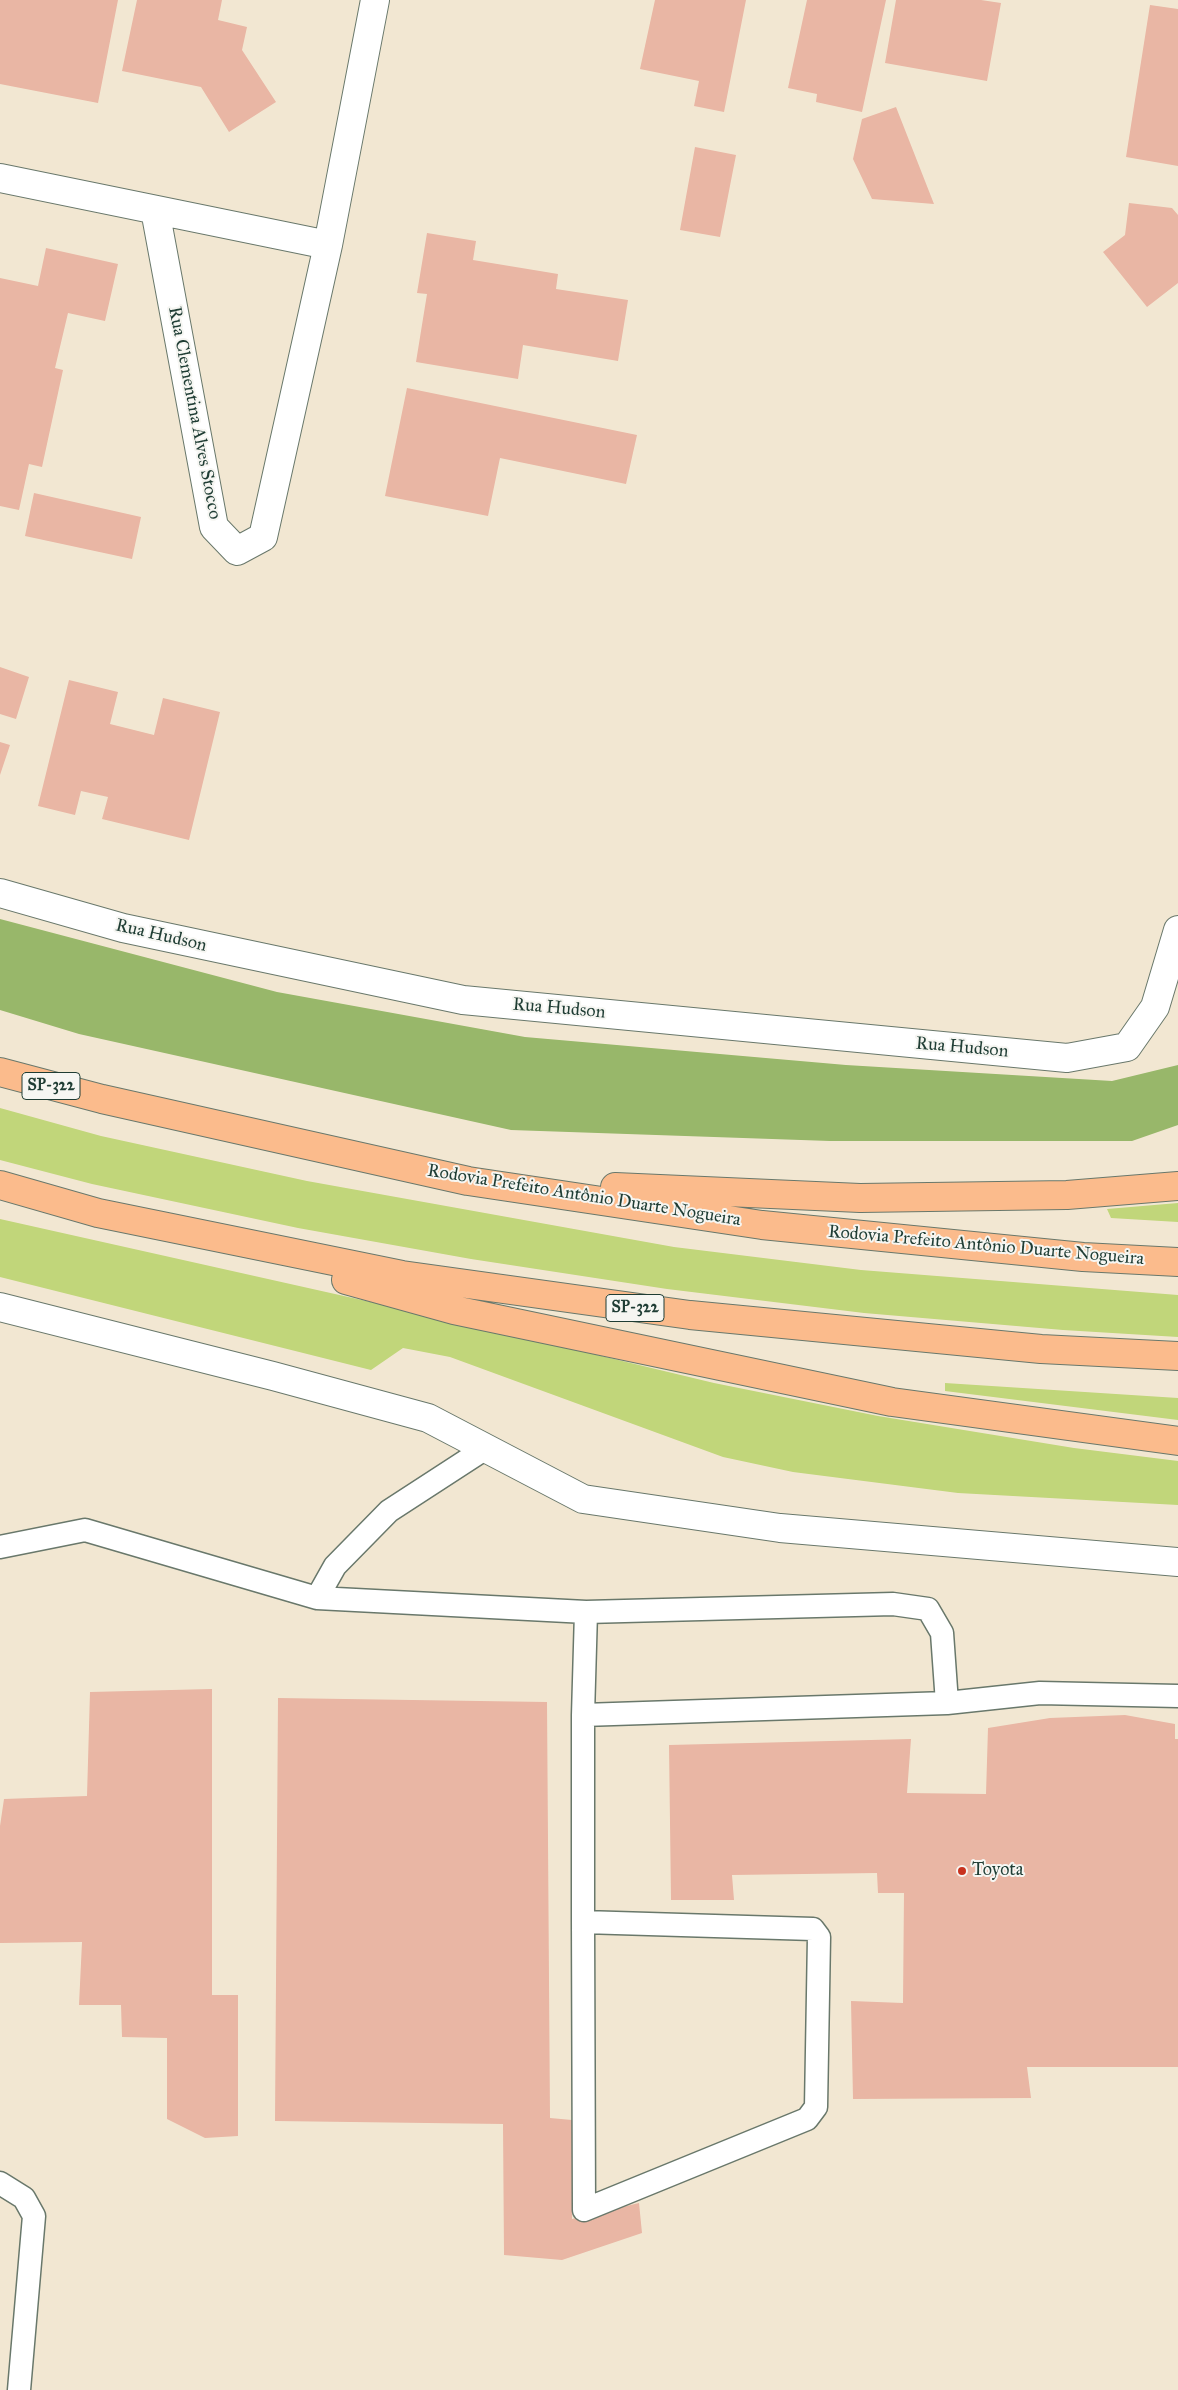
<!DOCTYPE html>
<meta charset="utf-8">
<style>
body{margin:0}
canvas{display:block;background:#f2e7d2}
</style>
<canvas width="1178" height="2390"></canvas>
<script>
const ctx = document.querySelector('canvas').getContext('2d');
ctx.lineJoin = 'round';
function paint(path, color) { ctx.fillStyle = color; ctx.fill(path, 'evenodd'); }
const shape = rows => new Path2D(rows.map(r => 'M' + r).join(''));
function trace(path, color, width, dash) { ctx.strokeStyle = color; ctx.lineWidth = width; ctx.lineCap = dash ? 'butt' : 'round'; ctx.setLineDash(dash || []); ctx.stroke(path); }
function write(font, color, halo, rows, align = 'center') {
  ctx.font = font + ' "IM FELL Great Primer",serif'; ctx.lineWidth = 4; ctx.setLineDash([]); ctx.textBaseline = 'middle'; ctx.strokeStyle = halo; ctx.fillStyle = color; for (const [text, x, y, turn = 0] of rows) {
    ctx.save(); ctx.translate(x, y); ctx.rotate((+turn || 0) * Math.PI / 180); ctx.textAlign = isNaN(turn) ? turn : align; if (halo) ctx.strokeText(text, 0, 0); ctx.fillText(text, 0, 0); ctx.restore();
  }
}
paint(shape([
 [0,1108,101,1136,307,1181,674,1247,861,1270,1178,1295,1178,1337,1063,1330,864,1313,667,1289,471,1259,298,1228,92,1184,0,1160],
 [1178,1203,1178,1222,1111,1218,1107,1209],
 [0,1219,460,1322,714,1383,878,1416,1074,1448,1178,1461,1178,1505,958,1493,793,1472,723,1457,450,1357,403,1348,371,1370,0,1277],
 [945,1383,1178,1398,1178,1420,945,1391]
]), '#c1d67a');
paint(shape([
 [0,919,277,992,525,1037,846,1065,1112,1081,1178,1065,1178,1125,1132,1141,830,1141,511,1130,79,1034,0,1010]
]), '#98b76a');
paint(shape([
 [0,0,118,0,98,103,0,84],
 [137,0,222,0,218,20,247,27,242,50,276,102,229,132,201,87,122,71],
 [655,0,746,0,724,112,694,106,699,81,640,69],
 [807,0,886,0,862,112,816,102,817,94,788,88],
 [896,0,981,0,1001,3,987,81,885,63],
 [1150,5,1178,9,1178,166,1126,157],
 [896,107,934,204,872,199,853,159,862,119],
 [695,147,736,155,720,237,680,230],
 [1129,203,1172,208,1178,215,1178,283,1147,307,1103,252,1125,235],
 [427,233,476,241,473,260,558,274,556,289,628,300,618,361,523,345,518,379,416,362,427,294,417,293],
 [46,248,118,264,105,321,68,313,55,368,63,370,42,467,29,464,19,510,0,506,0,278,38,286],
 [407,388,637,435,626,484,500,458,488,516,385,496],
 [34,493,141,517,132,559,25,536],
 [0,667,29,677,16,719,0,714],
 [69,680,118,692,110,724,154,735,163,698,220,712,189,840,102,819,108,797,81,791,75,815,38,806],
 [0,742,10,745,0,775],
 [212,1689,212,1995,238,1995,238,2136,205,2138,167,2119,167,2038,122,2037,121,2005,79,2005,82,1942,0,1943,0,1826,4,1799,87,1796,90,1692],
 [278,1698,547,1702,550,2118,572,2120,572,2219,639,2203,642,2233,562,2260,504,2255,503,2124,275,2121],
 [1125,1715,1175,1724,1175,1739,1178,1739,1178,2067,1027,2067,1031,2098,853,2099,851,2001,903,2003,904,1893,878,1893,877,1873,732,1875,734,1900,671,1900,669,1745,911,1739,907,1793,986,1794,988,1728,1050,1718]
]), '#e9b6a4');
const service = shape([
 [486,1448,389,1511,335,1566,317,1598,586,1612,893,1604,928,1609,942,1633,947,1703],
 [0,1547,85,1530,317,1598],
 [583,1715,947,1703,1040,1693,1178,1696],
 [583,1922,813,1929,819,1937,816,2107,807,2119,584,2210,583,1922,583,1715,586,1612],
 [0,2183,24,2198,34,2216,19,2390]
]);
const minor = shape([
 [0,178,328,245],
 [155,210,214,527,237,551,263,537,328,245,375,0],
 [0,893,123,928,463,1000,1067,1058,1127,1047,1155,1007,1178,930],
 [0,1307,273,1376,428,1418,583,1499,780,1528,1178,1562]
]);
const motorway = shape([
 [0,1072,102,1099,468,1181,762,1225,1083,1257,1178,1262],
 [0,1185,98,1213,402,1275,690,1315,1041,1349,1178,1356],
 [615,1187,860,1198,1067,1195,1178,1186],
 [346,1280,454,1310,892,1402,1178,1441]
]);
trace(service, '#69786b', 25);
trace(minor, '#69786b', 30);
trace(motorway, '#69786b', 30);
trace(service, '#fff', 22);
trace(minor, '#fff', 28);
trace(motorway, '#fbbb8c', 28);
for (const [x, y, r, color] of [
 [962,1871,5,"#c8321e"]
]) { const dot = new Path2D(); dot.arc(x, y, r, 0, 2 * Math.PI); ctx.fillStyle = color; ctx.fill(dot); trace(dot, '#f6f6f2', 2); }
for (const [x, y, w] of [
 [51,1086,58],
 [635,1308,58]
]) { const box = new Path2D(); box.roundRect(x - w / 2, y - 13.5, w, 27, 4); ctx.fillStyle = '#f6f6f2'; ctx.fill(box); trace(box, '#1f3d34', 1); }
write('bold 16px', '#1f3d34', null, [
 ["SP-322",51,1086],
 ["SP-322",635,1308]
]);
write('18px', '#1f3d34', '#f6f6f2', [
 ["Rua Clementina Alves Stocco",194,413,79],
 ["Rua Hudson",161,936,13],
 ["Rua Hudson",559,1009,5],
 ["Rua Hudson",962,1048,5],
 ["Rodovia Prefeito Antônio Duarte Nogueira",584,1196,9],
 ["Rodovia Prefeito Antônio Duarte Nogueira",986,1246,5]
]);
write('18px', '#1f3d34', '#f6f6f2', [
 ["Toyota",972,1871]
], 'left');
</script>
